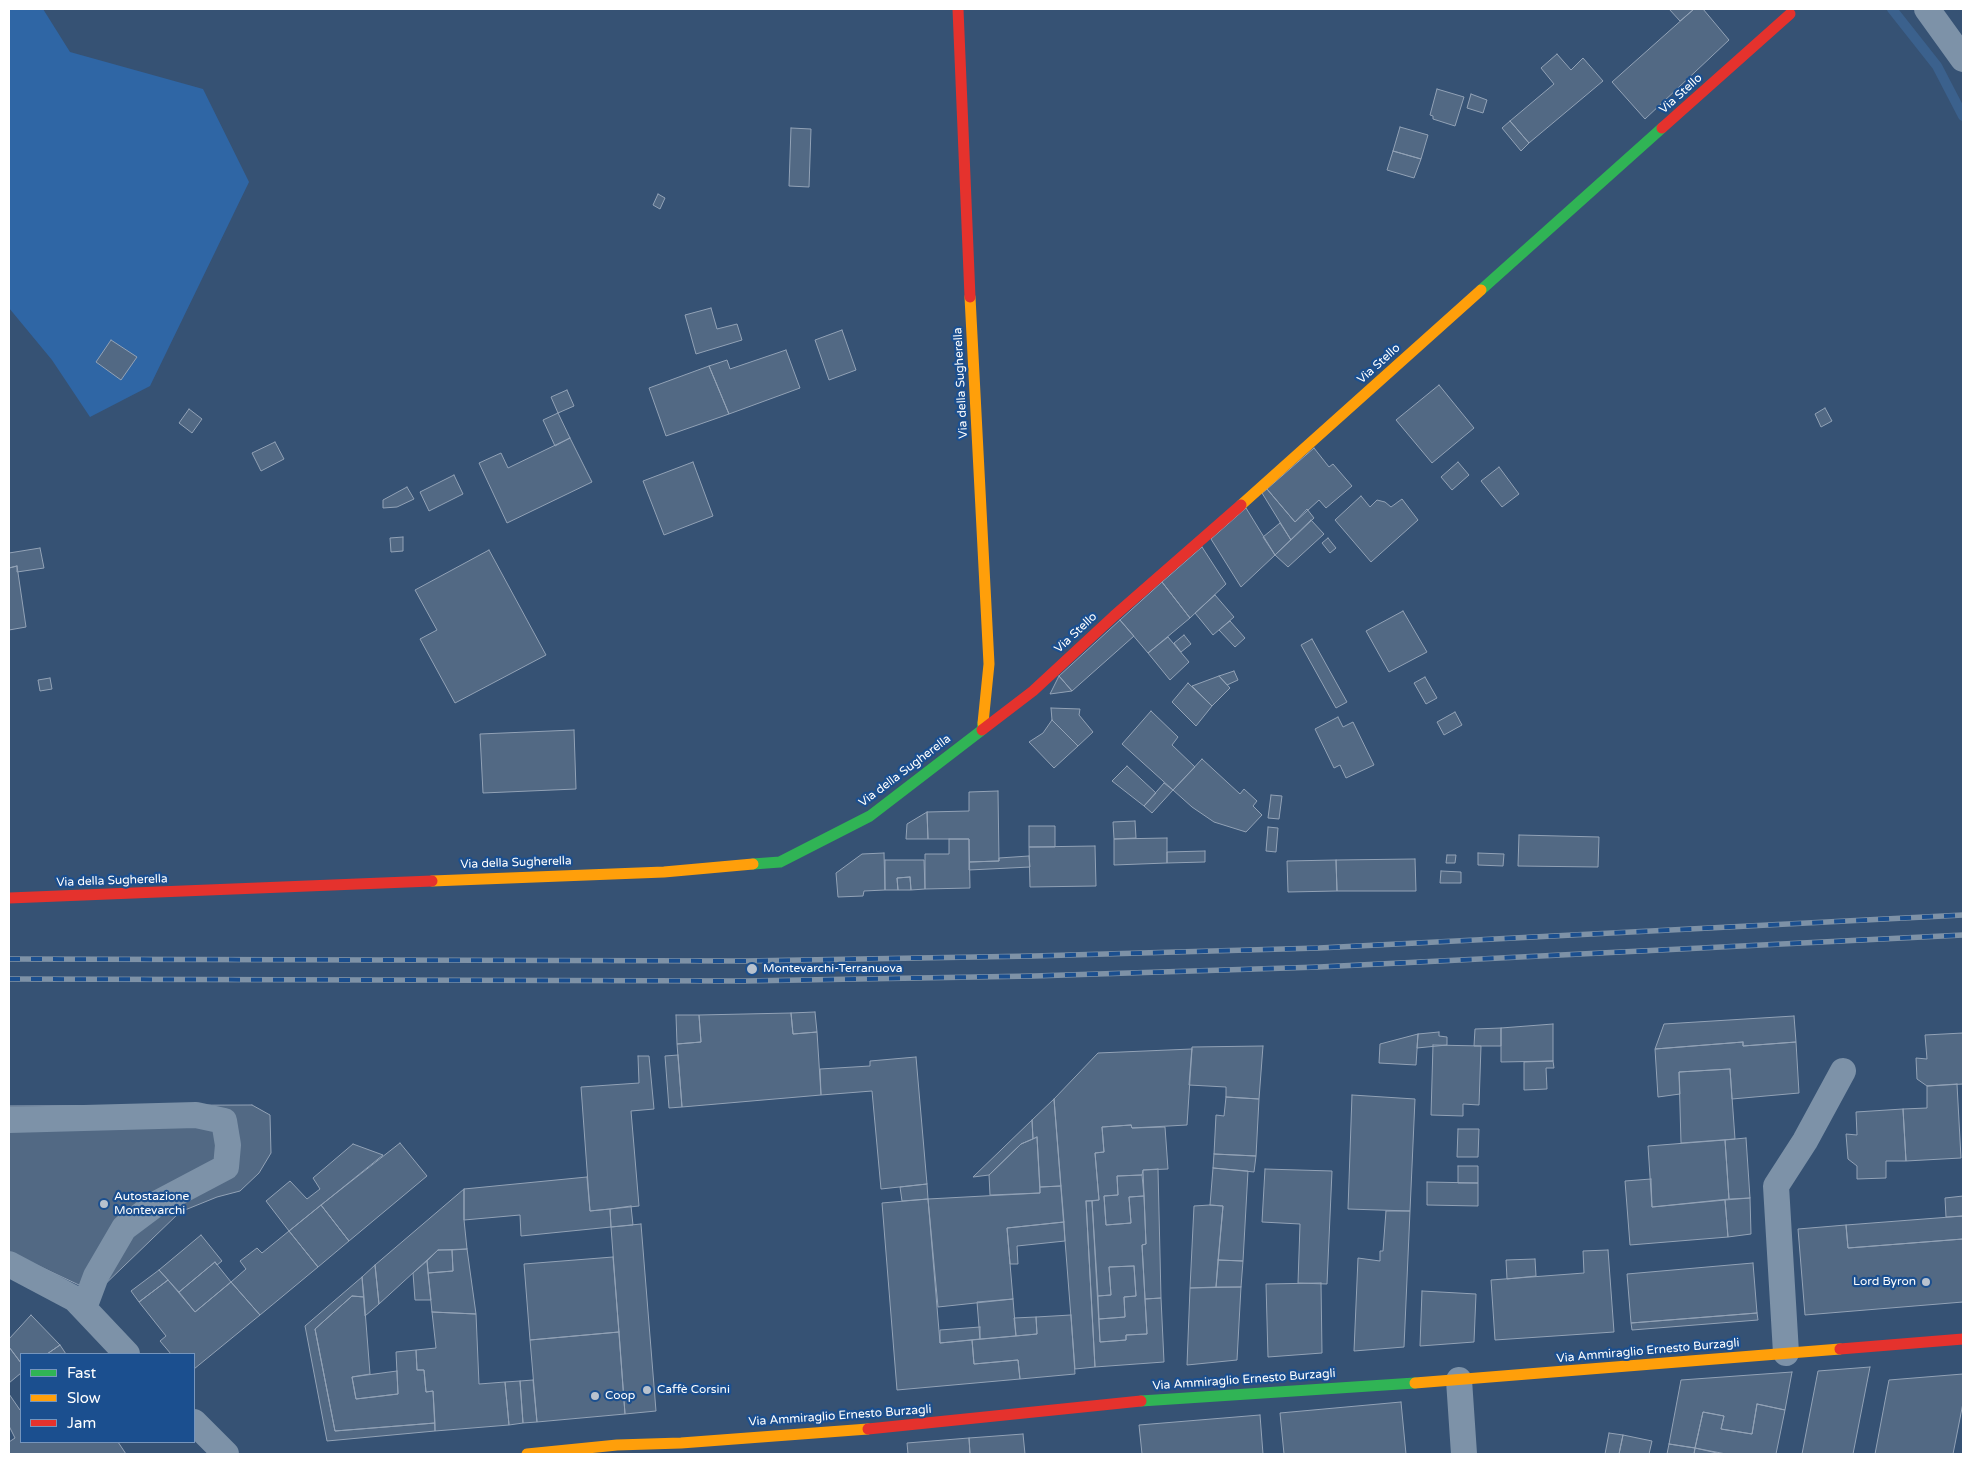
<!DOCTYPE html>
<meta charset="utf-8">
<style>
body{margin:0}
#map{position:relative;width:1972px;height:1463px;overflow:hidden;background:#365274;font-family:"Varela Round",sans-serif}
canvas{display:block}
.frame{position:absolute;inset:0;border:10px solid #fff;pointer-events:none}
.legend{position:absolute;left:20px;top:1353px;width:175px;height:90px;box-sizing:border-box;background:#1b4f8f;border:1px solid #7695bc;margin:0;padding:6px 9px;list-style:none;font-size:15px;color:#fff}
.legend li{display:flex;align-items:center;gap:10px;height:25px}
.legend b{width:25px;border:1px solid #7695bc}
</style>
<div id="map">
<canvas width="1972" height="1463"></canvas>
<div class="frame"></div>
<ul class="legend">
<li><b style="height:6px;background:#30b455"></b>Fast</li>
<li><b style="height:6px;background:#ff9f0a"></b>Slow</li>
<li><b style="height:6px;background:#e5322d"></b>Jam</li>
</ul>
</div>
<script>
const ctx = document.querySelector('canvas').getContext('2d');
ctx.lineJoin = 'round';
function paint(path, color) { ctx.fillStyle = color; ctx.fill(path, 'evenodd'); }
const shape = rows => new Path2D(rows.map(r => 'M' + r).join(''));
function trace(path, color, width, dash) { ctx.strokeStyle = color; ctx.lineWidth = width; ctx.lineCap = dash ? 'butt' : 'round'; ctx.setLineDash(dash || []); ctx.stroke(path); }
function write(font, color, halo, rows, align = 'center') {
  ctx.font = font + ' "Varela Round",sans-serif'; ctx.lineWidth = 4.5; ctx.setLineDash([]); ctx.textBaseline = 'middle'; ctx.strokeStyle = halo; ctx.fillStyle = color; for (const [text, x, y, turn = 0] of rows) {
    ctx.save(); ctx.translate(x, y); ctx.rotate((+turn || 0) * Math.PI / 180); ctx.textAlign = isNaN(turn) ? turn : align; if (halo) ctx.strokeText(text, 0, 0); ctx.fillText(text, 0, 0); ctx.restore();
  }
}
paint(shape([
 [9,9,43,9,70,52,203,89,249,182,150,386,90,417,52,360,9,308]
]), '#2f66a5');
trace(shape([
 [1892,9,1937,66,1963,116]
]), '#3b618d', 10);
const building = shape([
 [1669,9,1694,9,1680,21,1669,9],
 [1694,9,1703,9,1729,40,1645,119,1612,82,1694,9],
 [1557,54,1571,70,1583,58,1603,81,1529,143,1510,121,1554,84,1541,68,1557,54],
 [1437,89,1464,97,1455,126,1433,119,1433,116,1430,115,1437,89],
 [1471,94,1487,100,1483,113,1467,108,1471,94],
 [1510,121,1529,143,1521,151,1502,128,1510,121],
 [1400,127,1428,135,1421,159,1393,151,1400,127],
 [791,128,811,129,809,187,789,186,791,128],
 [1393,151,1421,159,1414,178,1387,170,1393,151],
 [658,194,665,198,660,209,653,205,658,194],
 [711,308,717,329,737,324,742,340,696,354,685,315,711,308],
 [842,330,856,370,829,380,815,340,842,330],
 [111,340,137,357,121,380,96,362,111,340],
 [786,350,800,388,729,414,709,366,727,360,730,369,786,350],
 [709,366,729,414,666,436,649,388,709,366],
 [1439,385,1474,428,1432,463,1396,420,1439,385],
 [567,390,574,406,558,413,551,397,567,390],
 [1825,408,1832,421,1821,427,1815,414,1825,408],
 [189,409,202,419,192,433,179,423,189,409],
 [558,413,570,438,555,446,543,420,558,413],
 [570,438,592,482,507,523,479,463,501,453,508,468,570,438],
 [275,442,284,459,261,471,252,453,275,442],
 [1314,448,1329,467,1333,464,1352,486,1326,508,1319,500,1295,522,1267,489,1314,448],
 [693,462,713,516,664,535,643,481,693,462],
 [1458,462,1469,475,1452,490,1441,477,1458,462],
 [1499,467,1519,494,1502,507,1481,481,1499,467],
 [454,475,463,494,429,511,420,492,454,475],
 [407,487,414,499,397,507,383,508,383,500,407,487],
 [1267,489,1295,522,1307,509,1314,518,1291,540,1262,493,1267,489],
 [1361,496,1370,507,1377,500,1385,502,1391,507,1402,499,1418,520,1371,562,1335,520,1361,496],
 [1246,508,1275,555,1241,587,1211,539,1246,508],
 [1311,520,1324,534,1288,567,1275,555,1311,520],
 [1280,523,1291,540,1275,555,1263,537,1280,523],
 [403,537,403,551,391,552,390,538,403,537],
 [1328,538,1336,548,1330,553,1322,543,1328,538],
 [1202,547,1226,584,1190,618,1162,582,1202,547],
 [40,548,44,568,17,572,17,566,9,568,9,553,40,548],
 [489,550,546,655,455,703,420,639,437,630,415,590,489,550],
 [17,566,26,627,9,630,9,568,17,566],
 [1162,582,1190,618,1148,653,1120,620,1162,582],
 [1215,595,1234,617,1213,635,1195,613,1215,595],
 [1403,611,1427,652,1389,672,1366,631,1403,611],
 [1120,620,1134,636,1072,691,1059,676,1120,620],
 [1230,621,1245,638,1235,647,1219,630,1230,621],
 [1184,635,1191,644,1181,652,1174,643,1184,635],
 [1168,637,1189,662,1170,680,1148,653,1168,637],
 [1312,639,1347,702,1336,708,1301,645,1312,639],
 [1234,671,1238,680,1227,685,1219,676,1234,671],
 [1059,676,1072,691,1050,694,1059,676],
 [1219,676,1230,688,1212,706,1192,686,1219,676],
 [1425,677,1437,698,1426,704,1414,683,1425,677],
 [50,678,52,689,40,691,38,680,50,678],
 [1188,683,1212,706,1196,726,1172,702,1188,683],
 [1051,708,1080,709,1079,715,1093,732,1078,746,1052,720,1051,708],
 [1151,711,1178,737,1172,745,1195,767,1173,790,1122,744,1151,711],
 [1455,712,1462,725,1444,735,1437,722,1455,712],
 [1338,717,1343,727,1353,722,1374,765,1346,778,1340,765,1334,768,1315,729,1338,717],
 [1052,720,1078,746,1054,768,1029,742,1043,733,1052,720],
 [574,730,576,789,483,793,480,734,574,730],
 [1202,759,1240,794,1244,789,1257,801,1253,806,1262,815,1246,832,1214,822,1192,807,1173,790,1202,759],
 [1127,766,1156,793,1144,806,1112,781,1127,766],
 [1164,783,1173,790,1152,813,1144,806,1164,783],
 [998,791,999,861,969,862,969,839,928,839,927,812,969,811,969,792,998,791],
 [1271,795,1282,796,1279,819,1268,818,1271,795],
 [927,812,928,839,906,839,907,824,927,812],
 [1135,821,1136,838,1114,839,1113,822,1135,821],
 [1029,826,1055,826,1055,847,1029,847,1029,826],
 [1268,827,1278,828,1276,852,1266,851,1268,827],
 [1519,835,1599,837,1598,867,1518,866,1519,835],
 [1167,838,1167,863,1114,865,1114,839,1167,838],
 [949,839,969,839,970,888,925,889,925,854,949,854,949,839],
 [1095,846,1096,886,1030,887,1029,847,1095,846],
 [1205,851,1205,862,1167,863,1167,852,1205,851],
 [884,853,885,890,864,891,863,896,838,897,836,873,862,854,884,853],
 [1478,853,1504,854,1503,866,1478,865,1478,853],
 [1447,855,1456,855,1455,863,1446,863,1447,855],
 [1029,856,1030,867,969,870,969,862,999,861,999,858,1029,856],
 [1415,859,1416,891,1337,891,1336,860,1415,859],
 [885,860,924,860,925,889,911,890,910,877,897,878,898,890,885,890,885,860],
 [1336,860,1337,891,1288,892,1287,861,1336,860],
 [1441,871,1461,872,1461,883,1440,883,1441,871],
 [910,877,911,890,898,890,897,878,910,877],
 [815,1012,817,1032,793,1034,791,1013,815,1012],
 [791,1013,793,1034,817,1032,821,1095,682,1107,677,1044,701,1042,699,1015,791,1013],
 [676,1015,699,1015,701,1042,677,1044,676,1015],
 [1794,1016,1796,1042,1743,1046,1743,1042,1655,1049,1664,1024,1794,1016],
 [1553,1024,1553,1061,1501,1062,1501,1028,1553,1024],
 [1501,1028,1501,1046,1474,1046,1475,1029,1501,1028],
 [1439,1032,1439,1036,1447,1037,1447,1045,1417,1048,1418,1034,1439,1032],
 [1963,1033,1963,1084,1927,1086,1917,1079,1916,1058,1927,1059,1925,1035,1963,1033],
 [1418,1034,1416,1065,1379,1063,1380,1044,1418,1034],
 [1743,1042,1743,1046,1796,1042,1799,1093,1732,1099,1730,1069,1679,1072,1680,1094,1658,1097,1655,1049,1743,1042],
 [1433,1045,1481,1046,1479,1105,1463,1104,1463,1116,1431,1115,1433,1045],
 [1263,1046,1259,1099,1226,1097,1226,1087,1189,1085,1192,1047,1263,1046],
 [1192,1049,1187,1125,1132,1128,1131,1125,1102,1127,1104,1152,1095,1153,1099,1200,1086,1201,1095,1367,1075,1369,1054,1099,1098,1053,1192,1049],
 [678,1055,682,1107,669,1108,665,1056,678,1055],
 [638,1056,649,1056,654,1109,631,1111,639,1206,590,1211,581,1087,639,1083,638,1056],
 [916,1057,927,1184,881,1189,872,1091,821,1095,820,1069,870,1066,870,1061,916,1057],
 [1553,1061,1554,1068,1546,1068,1547,1089,1524,1090,1524,1062,1553,1061],
 [1730,1069,1735,1139,1681,1143,1679,1072,1730,1069],
 [1957,1084,1961,1158,1906,1161,1903,1109,1927,1108,1927,1086,1957,1084],
 [1352,1095,1415,1099,1410,1211,1348,1209,1352,1095],
 [1226,1097,1259,1099,1256,1156,1214,1154,1216,1115,1224,1116,1226,1097],
 [1054,1099,1061,1186,1040,1187,1037,1137,1033,1139,1032,1120,1054,1099],
 [252,1105,270,1115,271,1153,259,1173,240,1191,217,1197,180,1212,96,1293,9,1252,9,1106,252,1105],
 [1903,1109,1906,1161,1886,1161,1886,1178,1857,1179,1857,1166,1848,1159,1846,1134,1857,1135,1856,1112,1903,1109],
 [1032,1120,1033,1139,1021,1144,989,1175,973,1177,1032,1120],
 [1131,1125,1132,1128,1165,1127,1168,1169,1143,1170,1142,1175,1117,1176,1118,1195,1104,1196,1106,1225,1131,1223,1129,1197,1144,1196,1146,1244,1142,1245,1147,1334,1126,1335,1126,1340,1100,1342,1099,1319,1125,1317,1124,1297,1136,1296,1134,1266,1109,1267,1111,1295,1098,1296,1092,1201,1099,1200,1095,1153,1104,1152,1102,1127,1131,1125],
 [1458,1129,1479,1129,1478,1157,1457,1157,1458,1129],
 [1037,1137,1040,1193,990,1195,989,1175,1021,1144,1037,1137],
 [1746,1138,1750,1198,1729,1199,1725,1140,1746,1138],
 [1725,1140,1729,1199,1652,1207,1648,1146,1725,1140],
 [400,1143,427,1176,349,1241,321,1205,400,1143],
 [353,1144,383,1155,289,1231,266,1201,290,1181,307,1199,320,1189,313,1178,353,1144],
 [1214,1154,1256,1156,1254,1172,1213,1168,1214,1154],
 [1458,1166,1478,1166,1478,1183,1458,1183,1458,1166],
 [1213,1168,1248,1171,1243,1261,1218,1260,1223,1206,1210,1205,1213,1168],
 [1158,1169,1161,1298,1145,1299,1142,1245,1146,1244,1143,1170,1158,1169],
 [1265,1169,1332,1171,1327,1284,1298,1283,1300,1224,1262,1222,1265,1169],
 [1142,1175,1144,1196,1129,1197,1131,1223,1106,1225,1104,1196,1118,1195,1117,1176,1142,1175],
 [587,1177,590,1211,610,1209,611,1227,521,1236,520,1215,464,1220,464,1189,587,1177],
 [1651,1179,1652,1207,1725,1200,1728,1237,1630,1245,1625,1181,1651,1179],
 [1427,1182,1478,1183,1478,1206,1427,1205,1427,1182],
 [927,1184,928,1199,902,1201,900,1187,927,1184],
 [1061,1186,1064,1222,1007,1228,1013,1299,938,1307,928,1199,1040,1193,1040,1187,1061,1186],
 [464,1189,464,1220,467,1249,438,1250,379,1304,375,1265,464,1189],
 [1963,1196,1963,1216,1946,1217,1945,1198,1963,1196],
 [1750,1198,1751,1234,1728,1237,1725,1200,1750,1198],
 [928,1199,940,1343,972,1340,974,1364,1018,1360,1020,1379,897,1390,882,1203,928,1199],
 [1086,1201,1092,1201,1100,1342,1126,1340,1126,1335,1147,1334,1145,1299,1161,1298,1164,1362,1095,1367,1086,1201],
 [321,1205,349,1241,318,1267,289,1231,321,1205],
 [1210,1205,1223,1206,1216,1287,1190,1288,1194,1206,1210,1205],
 [631,1206,633,1225,611,1227,610,1209,631,1206],
 [1386,1211,1410,1211,1404,1347,1354,1351,1358,1258,1380,1261,1380,1251,1383,1251,1386,1211],
 [1963,1216,1963,1239,1848,1248,1846,1225,1963,1216],
 [1064,1222,1065,1241,1017,1246,1018,1264,1010,1264,1007,1228,1064,1222],
 [641,1224,656,1411,625,1414,611,1227,641,1224],
 [1846,1225,1848,1248,1963,1239,1963,1302,1805,1315,1798,1229,1846,1225],
 [289,1231,318,1267,260,1315,231,1282,246,1269,240,1261,257,1248,262,1253,289,1231],
 [201,1235,222,1261,217,1265,215,1262,179,1292,159,1270,201,1235],
 [467,1249,476,1314,432,1312,428,1273,453,1271,452,1250,467,1249],
 [438,1250,452,1250,453,1271,428,1273,427,1261,438,1250],
 [1608,1250,1614,1332,1495,1340,1491,1280,1584,1273,1583,1251,1608,1250],
 [613,1257,619,1332,530,1340,524,1264,613,1257],
 [1535,1259,1536,1276,1507,1279,1506,1260,1535,1259],
 [1218,1260,1243,1261,1241,1287,1216,1287,1218,1260],
 [427,1261,431,1300,415,1300,413,1273,427,1261],
 [215,1262,231,1282,195,1312,179,1292,215,1262],
 [1753,1263,1757,1313,1631,1323,1627,1274,1753,1263],
 [375,1265,379,1304,365,1316,362,1277,375,1265],
 [1134,1266,1136,1296,1124,1297,1125,1317,1099,1319,1098,1296,1111,1295,1109,1267,1134,1266],
 [159,1270,168,1280,139,1302,131,1291,159,1270],
 [362,1277,364,1297,352,1296,315,1329,335,1431,435,1423,435,1431,327,1441,305,1326,362,1277],
 [168,1280,195,1312,231,1282,260,1315,194,1369,194,1354,171,1354,160,1341,166,1336,139,1302,168,1280],
 [1321,1283,1322,1353,1268,1357,1266,1284,1321,1283],
 [1241,1287,1237,1360,1187,1365,1190,1288,1241,1287],
 [1422,1291,1476,1294,1474,1342,1420,1346,1422,1291],
 [352,1296,364,1297,370,1374,352,1377,356,1399,398,1394,396,1352,416,1350,417,1370,424,1370,426,1392,433,1391,435,1423,335,1431,315,1329,352,1296],
 [1013,1299,1016,1336,980,1339,977,1302,1013,1299],
 [432,1312,476,1314,479,1384,505,1382,509,1425,435,1431,433,1391,426,1392,424,1370,417,1370,416,1350,436,1348,432,1312],
 [1757,1313,1758,1320,1632,1330,1631,1323,1757,1313],
 [31,1315,60,1345,47,1354,21,1354,21,1363,9,1347,9,1339,31,1315],
 [1071,1315,1075,1374,1020,1379,1018,1360,974,1364,972,1340,1037,1334,1036,1317,1071,1315],
 [1036,1317,1037,1334,1016,1336,1014,1318,1036,1317],
 [980,1327,980,1339,940,1343,940,1330,980,1327],
 [619,1332,625,1414,537,1422,530,1340,619,1332],
 [60,1345,66,1354,47,1354,60,1345],
 [9,1347,21,1363,21,1373,9,1383,9,1347],
 [1870,1367,1853,1454,1802,1454,1818,1371,1870,1367],
 [397,1371,398,1394,356,1399,352,1377,397,1371],
 [1792,1372,1785,1410,1757,1404,1752,1434,1721,1429,1724,1416,1703,1412,1695,1448,1669,1444,1681,1380,1792,1372],
 [1963,1374,1963,1403,1953,1454,1875,1454,1889,1380,1963,1374],
 [533,1380,537,1422,523,1423,520,1381,533,1380],
 [520,1381,523,1423,509,1425,505,1382,520,1381],
 [9,1394,20,1410,21,1409,21,1442,118,1442,126,1454,9,1454,9,1442,15,1438,9,1426,9,1394],
 [1401,1402,1406,1454,1284,1454,1280,1413,1401,1402],
 [1757,1404,1785,1410,1776,1454,1726,1454,1695,1448,1703,1412,1724,1416,1721,1429,1752,1434,1757,1404],
 [1260,1415,1263,1454,1142,1454,1139,1425,1260,1415],
 [1609,1433,1623,1435,1619,1454,1605,1454,1609,1433],
 [1023,1434,1025,1454,970,1454,969,1438,1023,1434],
 [1623,1435,1652,1441,1649,1454,1619,1454,1623,1435],
 [969,1438,970,1454,908,1454,907,1443,969,1438],
 [1669,1444,1695,1448,1694,1454,1667,1454,1669,1444],
 [1695,1448,1717,1453,1716,1454,1694,1454,1695,1448]
]);
paint(building, '#526984');
trace(building, '#92a2b6', 1);
trace(shape([
 [1927,9,1963,59],
 [9,1120,196,1115,224,1121,228,1145,226,1167,156,1204,124,1228,96,1276,84,1308],
 [9,1264,75,1299,127,1354],
 [1786,1353,1776,1186,1805,1141,1843,1071],
 [1459,1380,1464,1454],
 [194,1422,226,1454]
]), '#7d92a8', 26);
trace(shape([
 [1481,290,1662,128],
 [753,864,780,862,870,816,982,730,983,723],
 [1141,1401,1415,1383]
]), '#30b455', 11);
trace(shape([
 [970,297,989,664,983,723],
 [1241,505,1481,290],
 [432,881,664,872,753,864],
 [1415,1383,1840,1349],
 [527,1454,617,1445,681,1443,868,1429]
]), '#ff9f0a', 11);
trace(shape([
 [958,9,970,297],
 [1662,128,1790,14],
 [982,730,1033,691,1114,616,1241,505],
 [9,898,432,881],
 [1840,1349,1963,1339],
 [868,1429,1141,1401]
]), '#e5322d', 11);
const rail = shape([
 [9,959,744,961,1034,956,1319,948,1963,915],
 [9,979,744,981,1034,976,1319,967,1963,935]
]);
trace(rail, '#7e92a7', 5.5);
trace(rail, '#1b4f8f', 4, [11]);
for (const [x, y, r, color] of [
 [752,969,6,"#b9c2ce"],
 [104,1204,5,"#b9c2ce"],
 [1926,1282,5,"#b9c2ce"],
 [647,1390,5,"#b9c2ce"],
 [595,1396,5,"#b9c2ce"]
]) { const dot = new Path2D(); dot.arc(x, y, r, 0, 2 * Math.PI); ctx.fillStyle = color; ctx.fill(dot); trace(dot, '#1b4f8f', 2); }
write('12px', '#fff', '#1b4f8f', [
 ["Via Stello",1681,94,-42],
 ["Via Stello",1379,364,-42],
 ["Via della Sugherella",961,383,-93],
 ["Via Stello",1076,633,-43],
 ["Via della Sugherella",905,771,-37],
 ["Via della Sugherella",516,863,-2],
 ["Via della Sugherella",112,881,-2],
 ["Via Ammiraglio Ernesto Burzagli",1648,1351,-5],
 ["Via Ammiraglio Ernesto Burzagli",1244,1380,-4],
 ["Via Ammiraglio Ernesto Burzagli",840,1416,-4]
]);
write('12px', '#fff', '#1b4f8f', [
 ["Montevarchi-Terranuova",763,969],
 ["Autostazione",114,1197],
 ["Montevarchi",114,1211],
 ["Lord Byron",1916,1282,"right"],
 ["Caffè Corsini",657,1390],
 ["Coop",605,1396]
], 'left');
</script>
